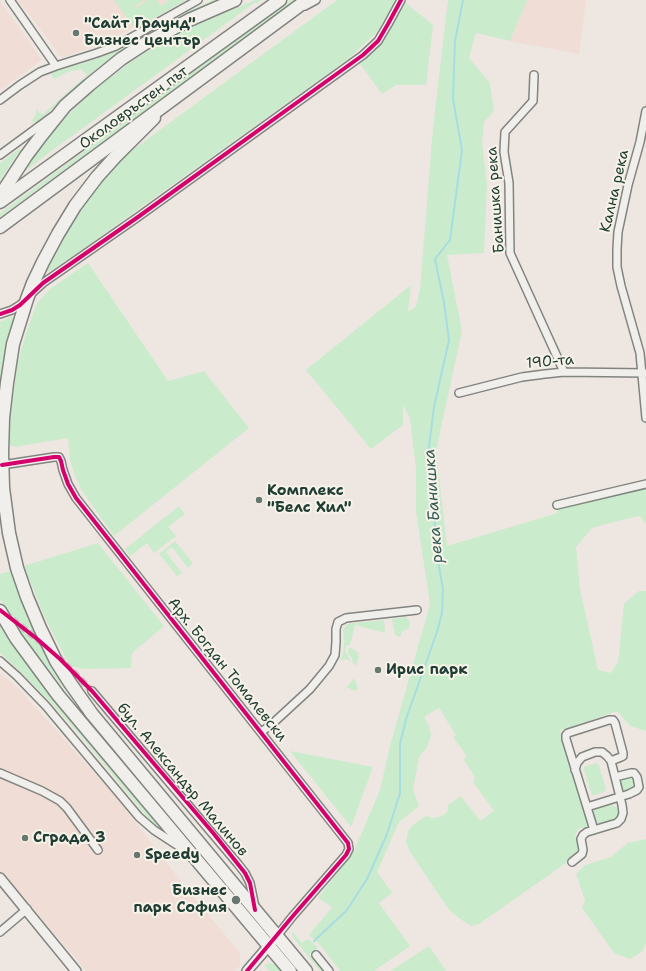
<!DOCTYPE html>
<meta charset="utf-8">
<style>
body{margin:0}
canvas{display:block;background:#eee6e1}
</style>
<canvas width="646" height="971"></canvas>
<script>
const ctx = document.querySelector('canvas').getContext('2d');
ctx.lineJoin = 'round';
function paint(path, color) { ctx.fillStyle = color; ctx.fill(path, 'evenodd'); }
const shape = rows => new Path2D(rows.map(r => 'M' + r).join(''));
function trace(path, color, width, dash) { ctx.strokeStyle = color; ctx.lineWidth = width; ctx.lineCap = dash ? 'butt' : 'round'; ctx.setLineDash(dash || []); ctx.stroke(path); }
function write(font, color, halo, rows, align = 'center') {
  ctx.font = font + ' "Shantell Sans",sans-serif'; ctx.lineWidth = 4; ctx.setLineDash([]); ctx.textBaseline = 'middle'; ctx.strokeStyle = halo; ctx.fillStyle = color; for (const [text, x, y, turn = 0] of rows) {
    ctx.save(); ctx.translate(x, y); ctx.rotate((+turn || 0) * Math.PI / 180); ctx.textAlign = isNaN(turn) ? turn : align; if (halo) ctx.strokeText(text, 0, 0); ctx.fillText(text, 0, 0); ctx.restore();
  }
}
paint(shape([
 [18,0,181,0,115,38,62,58],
 [527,0,586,0,579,54,510,41],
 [0,1,42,60,0,90],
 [0,673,19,689,115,796,183,884,240,953,240,966,234,971,86,971,23,896,0,872]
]), '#f0ddd5');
paint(shape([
 [114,0,144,0,134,7,135,9,147,0,157,0,161,6,169,0,186,0,135,29],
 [213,0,217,0,182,16,123,50,96,69,81,82,37,123,35,123,32,121,32,120,36,115,36,109,42,115,87,75,81,69,67,72,54,79,51,74,57,71,102,57,119,50,187,12],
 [255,0,261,0,257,3,254,3,79,131,55,148,24,172,32,159,61,122,75,108,93,91,129,63,146,52,185,30],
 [291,0,296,0,0,217,0,213],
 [337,0,395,0,383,22,375,34,361,47,348,59,73,256,55,268,48,272,45,272,62,239,80,210,106,176,120,161,134,149],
 [448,0,527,0,510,41,476,33,469,58,490,83,494,111,484,122,482,142,487,185,484,253,447,255,462,331,436,451,447,546,558,513,557,508,646,487,646,524,640,516,621,520,592,528,576,547,580,589,598,670,611,673,618,662,624,604,639,591,646,591,646,731,630,726,617,711,560,731,589,826,578,829,575,835,580,849,576,856,479,924,472,926,460,919,450,911,410,852,406,842,408,831,413,825,426,816,434,818,442,816,448,811,448,805,461,796,480,821,494,811,473,782,475,777,464,760,466,755,453,737,456,735,439,708,424,717,429,726,431,735,427,747,419,757,413,790,419,806,399,822,377,872,392,893,379,903,410,946,374,971,340,971,321,946,309,935,332,907,318,898,354,851,380,790,389,750,430,604,416,512,416,469,410,419,403,404,403,425,371,449,306,370,411,285,408,312,416,306,420,289,433,128],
 [406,3,433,25,426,85,396,85,382,94,360,64,374,52],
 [19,149,20,149,20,150,0,180,0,163],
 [88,263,168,381,204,371,249,428,114,536,82,491,75,476,70,460,68,438,15,447,9,445,11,411,17,366,27,330,37,303,50,289],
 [11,317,13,317,15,320,3,362,0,381,0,322],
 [179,506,185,514,168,527,176,536,154,553,147,543,130,556,125,549],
 [175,541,193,563,188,568,172,547,167,551,166,552,182,573,177,576,159,554],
 [98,543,164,626,132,653,131,668,84,669,70,666,45,618,24,566],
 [11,571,22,600,36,633,47,656,76,701,95,728,24,638,2,602,0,599,0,574],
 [406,617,410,622,409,628,402,632,400,637,395,635,392,619],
 [384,620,385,633,355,625,350,645,347,645,345,649,346,653,351,662,348,660,344,659,340,661,343,653,344,643,343,630,347,624],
 [0,626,19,655,97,749,162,826,160,828,155,825,147,817,80,735,54,706,17,668,0,653],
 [349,647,355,650,358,653,359,656,356,665,354,665,351,657,348,653,348,651],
 [354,678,358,688,356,690,352,690,347,687],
 [290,751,373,767,351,827],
 [596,763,599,765,606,790,604,792,594,795,592,795,591,793,584,769,584,767,586,766],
 '620 784a7 7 0 1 1 14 0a7 7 0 1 1-14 0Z',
 [613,805,617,808,619,810,618,816,616,819,602,823,595,823,592,814,594,810,604,806],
 [646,839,646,943,642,952,630,959,614,953,582,908,585,900,576,874,585,865,611,857,628,843],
 [292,931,302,943,306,940,310,940,318,948,309,954,323,971,320,971,294,939,292,934],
 [429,946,446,971,390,971],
 [270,963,278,966,282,971,270,971,264,965]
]), '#caeccc');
trace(shape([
 [314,941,347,910,367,879,387,834,400,793,400,744,406,719,437,632,442,613,443,589,436,550,434,506,428,455,434,407,449,340,444,302,435,259,450,240,462,150,453,99,455,41,463,0]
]), '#a7dde2', 2);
trace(shape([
 [4,613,46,646],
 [58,657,92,691]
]), '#c5c4be', 7, [7, 3.5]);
const minor = shape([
 [10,0,56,66],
 [305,6,316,0],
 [534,75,533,101,505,132,504,152,509,183,510,253,564,372],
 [0,100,20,85,40,72,56,66,97,53,116,46,198,0],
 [646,111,640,142,628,185,618,232,617,249,617,267,621,286,640,353,646,418],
 [0,155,53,116],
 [32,293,43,283,138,217,363,55,378,41,388,24,401,0],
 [0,314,12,310,20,305,25,301],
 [459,393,522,377,545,374,564,372,646,373],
 [2,465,54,457,59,457,61,461,63,470,68,484,76,498,348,843,349,849,346,855,292,917,277,936],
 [557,505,646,484],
 [0,661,17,676,46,706,139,817,154,830,183,849],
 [92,691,238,864,245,873,250,883,255,907],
 [261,732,271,725,310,689,329,666,335,655,336,642,336,629,338,622,346,618,417,610],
 [0,773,42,791,60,801,67,808,98,850],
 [587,807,629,794,637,790,639,787,637,777,634,773,631,773,615,777],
 [594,830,566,739,566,735,568,733,609,720,613,720,615,723,623,753,623,756,621,757,611,761],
 [572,862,582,854,583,850,581,839,583,835,587,832,617,823,621,819,623,813,622,805,611,761,607,756,602,752,595,752,582,757,577,763,575,770],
 [0,932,27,909],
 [316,955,329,971]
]);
const tertiary = shape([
 [0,878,76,971],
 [247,971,272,942]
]);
const primary = shape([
 [154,118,115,157,97,177,75,206,58,234,43,262,33,283,27,299,13,344,7,383,3,418,2,453,3,488,9,533,17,568,27,597,40,628,56,661,70,683,92,714,306,971],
 [0,196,26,156,41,136,65,106,89,85,121,59,144,44,189,20,235,0],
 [0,611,16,638,58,695,290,971]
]);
const trunk = shape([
 [0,202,280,0],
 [0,227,307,0]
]);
trace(minor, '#828480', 10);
trace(tertiary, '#828480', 12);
trace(primary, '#828480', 15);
trace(trunk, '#828480', 15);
trace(minor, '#f1efeb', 7);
trace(tertiary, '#f1efeb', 9);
trace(primary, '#f1efeb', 12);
trace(trunk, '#f1efeb', 12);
trace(shape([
 [0,314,12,310,20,305,43,283,138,217,363,55,378,41,388,24,401,0],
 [2,465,54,457,59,457,61,461,63,470,68,484,76,498,348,843,349,849,346,855,292,917,247,971],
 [0,610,36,638,60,659,92,691,214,834,245,873,250,883,255,910]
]), '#d6006c', 4);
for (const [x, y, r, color] of [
 [76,33,4,"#677871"],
 [259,500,4,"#677871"],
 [378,670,4,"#677871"],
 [25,838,4,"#677871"],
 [137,855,4,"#677871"],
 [236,900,5,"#677871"]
]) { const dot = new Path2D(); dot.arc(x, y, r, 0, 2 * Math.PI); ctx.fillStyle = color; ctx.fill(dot); trace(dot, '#f7f3e8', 1.5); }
write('bold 15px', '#1f3d34', '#f7f3e8', [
 ["\"Сайт Граунд\"",84,24],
 ["Бизнес център",84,41],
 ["Комплекс",267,491],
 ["\"Белс Хил\"",267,508],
 ["Ирис парк",386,670],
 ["Сграда 3",33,838],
 ["Speedy",145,855],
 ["Бизнес",227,891,"right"],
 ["парк София",227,908,"right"]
], 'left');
write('15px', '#1f3d34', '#f7f3e8', [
 ["Околовръстен път",134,108,-36],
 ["Кална река",615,191,-77],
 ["Банишка река",496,200,-94],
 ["190-та",550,362,-5],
 ["Арх. Богдан Томалевски",227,670,51],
 ["бул. Александър Малинов",182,780,50]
]);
write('italic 16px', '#345c57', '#f7f3e8', [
 ["река Банишка",434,506,-94]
]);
</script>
